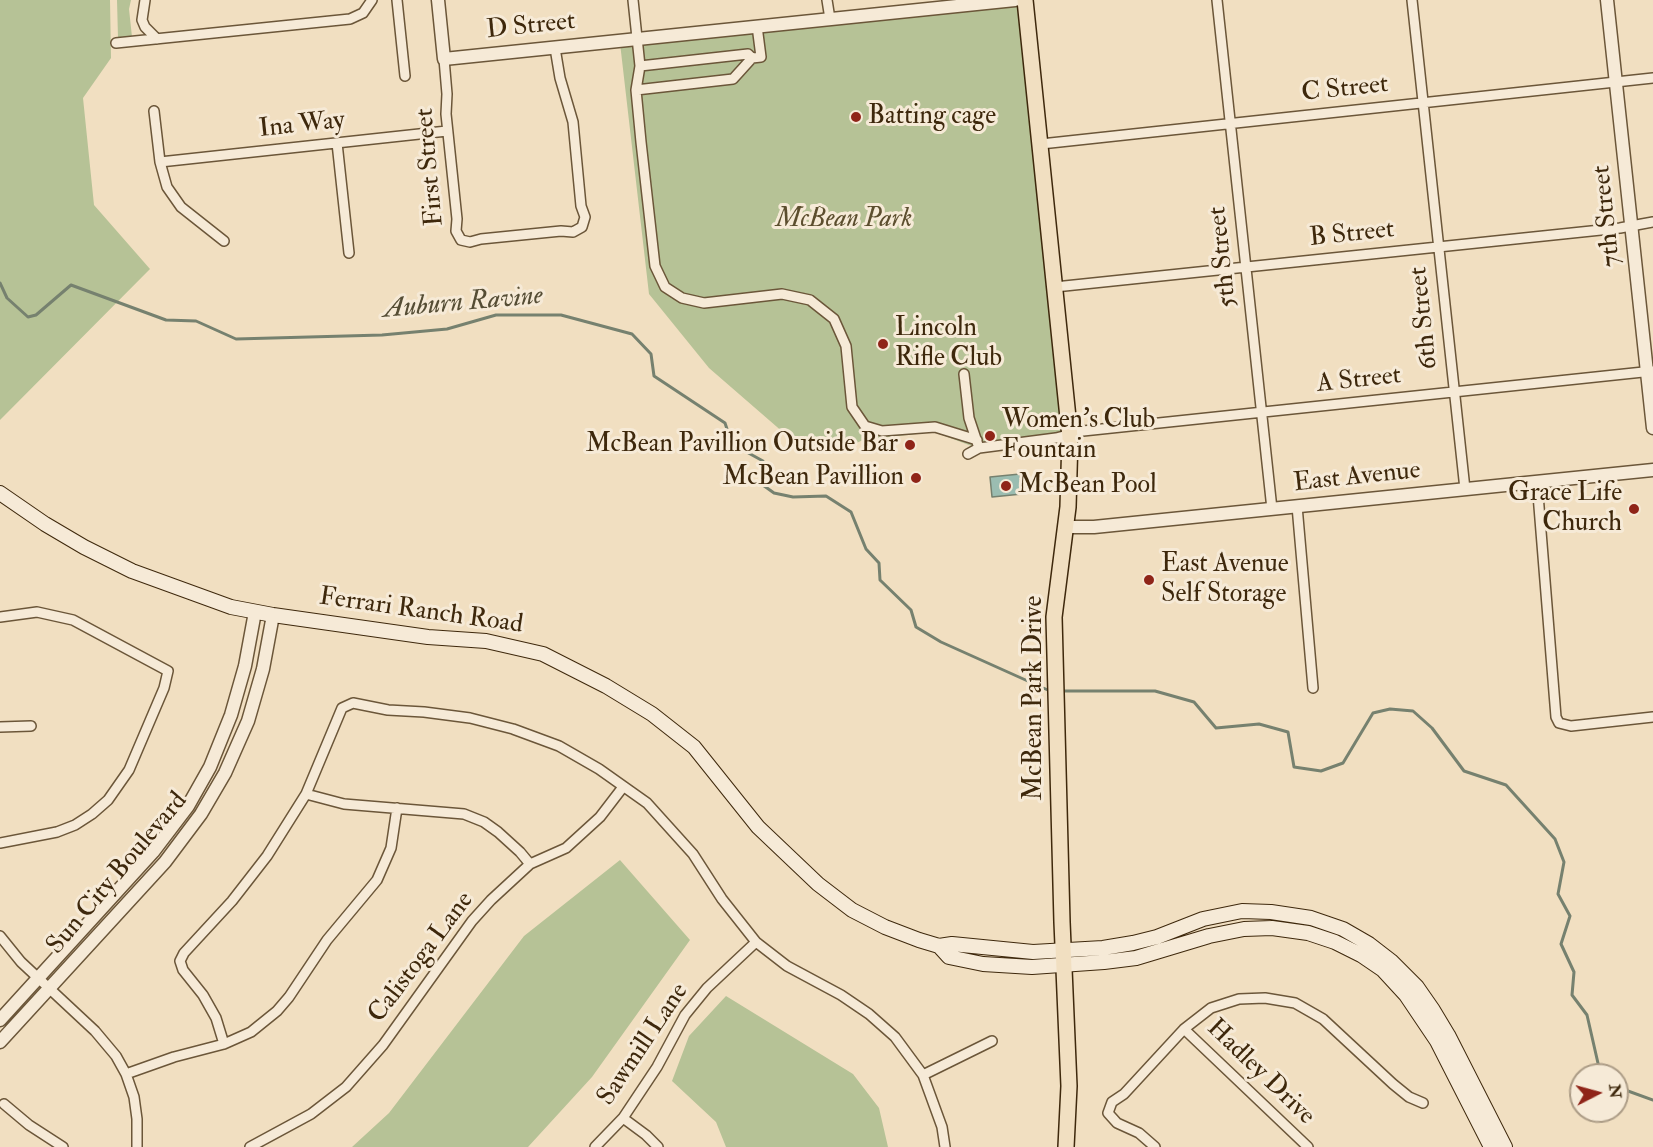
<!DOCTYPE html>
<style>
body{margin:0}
#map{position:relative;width:1653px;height:1147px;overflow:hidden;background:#f1dfc1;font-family:"IM FELL Double Pica",serif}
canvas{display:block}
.north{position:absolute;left:1569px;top:1063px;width:60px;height:60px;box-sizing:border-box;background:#f6ead7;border:2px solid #ac9c86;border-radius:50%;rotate:84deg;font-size:16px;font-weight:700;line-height:24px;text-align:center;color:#3e280c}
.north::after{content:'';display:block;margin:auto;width:21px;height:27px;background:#8f2418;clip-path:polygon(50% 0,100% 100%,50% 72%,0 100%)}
</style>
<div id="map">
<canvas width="1653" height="1147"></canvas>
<div class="north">N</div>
</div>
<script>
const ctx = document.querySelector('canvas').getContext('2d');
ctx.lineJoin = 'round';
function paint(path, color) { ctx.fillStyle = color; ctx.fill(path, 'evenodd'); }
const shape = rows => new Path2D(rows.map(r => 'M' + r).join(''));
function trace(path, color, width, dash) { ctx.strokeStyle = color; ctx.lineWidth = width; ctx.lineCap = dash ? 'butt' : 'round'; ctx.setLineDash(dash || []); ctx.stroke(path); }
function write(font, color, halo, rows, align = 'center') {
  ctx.font = font + ' "IM FELL Double Pica",serif'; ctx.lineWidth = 6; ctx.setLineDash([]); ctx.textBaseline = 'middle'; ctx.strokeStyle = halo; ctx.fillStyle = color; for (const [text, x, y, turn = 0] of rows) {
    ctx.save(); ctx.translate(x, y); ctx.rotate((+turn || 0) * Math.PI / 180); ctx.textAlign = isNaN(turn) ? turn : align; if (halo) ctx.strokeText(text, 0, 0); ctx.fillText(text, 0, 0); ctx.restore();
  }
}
paint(shape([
 [0,0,110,0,111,58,83,98,94,205,150,269,0,420],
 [117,0,131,0,129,9,132,37,118,38],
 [1020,2,1065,436,977,448,934,432,863,440,850,446,850,449,807,453,709,368,649,294,620,43],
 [620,860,690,940,592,1077,528,1147,352,1147,389,1113,524,936],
 [726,996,853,1074,879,1108,888,1147,726,1147,716,1122,672,1081,689,1036]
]), '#b6c296');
const water = shape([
 [1020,474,1022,494,992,497,990,477,1020,474]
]);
paint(water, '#9bbdb1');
trace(water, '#76816f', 1.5);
trace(shape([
 [0,283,7,298,28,317,36,315,71,285,166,320,196,321,236,339,382,335,447,329,496,315,561,315,632,334,651,354,654,376,725,423,732,444,763,461,760,483,774,493,793,497,826,496,851,512,866,549,879,563,880,580,911,610,916,627,941,642,1050,691],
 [1060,691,1155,691,1194,702,1216,728,1259,724,1288,732,1294,767,1321,771,1343,763,1373,713,1390,709,1413,711,1432,728,1464,771,1506,785,1555,839,1564,862,1558,894,1570,916,1561,944,1574,972,1572,995,1587,1015,1600,1072,1602,1075],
 [1617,1087,1653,1100]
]), '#76816f', 3);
const minor = shape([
 [145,0,142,20,145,27,157,39],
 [397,0,405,76],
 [633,0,640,66,636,90,641,142,655,266,665,287,682,298,704,303,782,294,810,300,834,319,846,346,852,407,865,426,882,431,935,427,977,440],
 [827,0,830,19],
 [1217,0,1272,509],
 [1412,0,1465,489],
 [116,43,350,19,363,13,372,0],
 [752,58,761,57,757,26],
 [444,59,447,94,446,114,457,219,456,231,461,240,470,242,481,239,561,231,573,232,582,227,585,217,581,206,573,122,560,78,555,48],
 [636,90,733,79,752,58,748,54,640,66],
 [154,111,160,162,167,187,181,207,224,241],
 [337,143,349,253],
 [1041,144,1653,78],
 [160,162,447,131],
 [1055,287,1620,228,1653,222],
 [964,374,969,418,979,448,1056,438,1083,431,1653,371],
 [968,454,979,448],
 [1537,482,1556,717,1559,723,1571,726,1653,717],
 [1297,506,1313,688],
 [0,617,37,612,73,620,168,671,164,688,129,770,108,800,92,814,75,825,57,832,0,843],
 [0,727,31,726],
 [306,794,344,804,464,814,484,822,498,832,520,852,530,864],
 [0,936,21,962,95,1031,116,1056,126,1074,134,1097,137,1119,137,1147],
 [1184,1029,1308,1147],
 [224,1044,216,1018,203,995,183,970,180,961,184,953,232,901,267,856,306,794,342,708,353,703,388,710,424,712,470,718,513,729,559,746,599,769,647,803,693,854,722,899,756,942,787,966,841,995,869,1014,895,1037,923,1075,942,1127,945,1147],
 [126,1074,174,1057,224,1044,251,1032,277,1011,289,997,327,940,377,880,391,848,397,808],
 [923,1075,992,1041],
 [4,1104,29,1125,63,1147],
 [623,1118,646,1135,658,1147],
 [250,1147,311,1114,346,1087,383,1045,472,921,491,900,530,864,566,848,600,817,623,787],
 [595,1147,623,1118,657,1067,685,1015,707,988,756,942],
 [1155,1147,1139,1133,1117,1123,1108,1113,1112,1102,1124,1094,1184,1029,1211,1008,1239,999,1265,998,1295,1003,1323,1019,1393,1084,1409,1097,1423,1103]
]);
const tertiary = shape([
 [438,0,444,59,1015,0],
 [1607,0,1653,428],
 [1066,527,1094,527,1653,470],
 [0,1020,153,852,188,806,210,767,231,715,245,666,255,612],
 [0,1042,165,862,201,814,225,773,248,721,263,669,273,615]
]);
const secondary = shape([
 [0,493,45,524,84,547,132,571,231,607,273,615,428,637,486,641,543,654,606,686,652,714,694,747,758,827,818,884,852,910,885,927,919,940,939,946,952,944,1033,952,1103,948,1133,943,1157,937,1203,919,1242,911,1271,912,1311,918,1343,929,1369,944,1391,961,1417,987,1433,1010,1448,1035,1505,1147],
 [939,946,949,957,983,964,1032,967,1104,962,1136,958,1209,936,1244,929,1272,928,1308,933,1335,942,1361,955,1383,970,1406,995,1437,1041,1491,1147]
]);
const primary = shape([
 [1025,0,1070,437,1068,507,1054,617,1062,922,1069,1086,1066,1147]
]);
trace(minor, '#6b5639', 12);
trace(tertiary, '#6b5639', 15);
trace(secondary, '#3e280c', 16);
trace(primary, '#3e280c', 18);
trace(minor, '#f6ead7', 9);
trace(tertiary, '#f6ead7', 12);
trace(secondary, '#f6ead7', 14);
trace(primary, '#f1dfc1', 15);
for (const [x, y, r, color] of [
 [856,117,6,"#8f2418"],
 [883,344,6,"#8f2418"],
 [990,436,6,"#8f2418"],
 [910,445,6,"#8f2418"],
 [916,478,6,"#8f2418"],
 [1006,486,6,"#8f2418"],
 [1634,509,6,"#8f2418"],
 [1149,580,6,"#8f2418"]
]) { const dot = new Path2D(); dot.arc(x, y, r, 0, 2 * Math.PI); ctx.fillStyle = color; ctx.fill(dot); trace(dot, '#f6ead7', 2); }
write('26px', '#3e280c', '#f6ead7', [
 ["D Street",531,27,-6],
 ["C Street",1345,90,-6],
 ["Ina Way",302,126,-6],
 ["First Street",431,167,-95],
 ["7th Street",1608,216,-96],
 ["B Street",1352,235,-6],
 ["5th Street",1224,257,-96],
 ["6th Street",1425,318,-96],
 ["A Street",1359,381,-6],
 ["East Avenue",1357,478,-6],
 ["Ferrari Ranch Road",421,612,8],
 ["McBean Park Drive",1035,698,-90],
 ["Sun City Boulevard",118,874,-50],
 ["Calistoga Lane",422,958,-53],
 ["Sawmill Lane",644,1045,-56],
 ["Hadley Drive",1260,1073,44]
]);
write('26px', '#3e280c', '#f6ead7', [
 ["Batting cage",868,117],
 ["Lincoln",895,329],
 ["Rifle Club",895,359],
 ["Women's Club",1002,421],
 ["Fountain",1002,451],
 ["McBean Pavillion Outside Bar",898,445,"right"],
 ["McBean Pavillion",904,478,"right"],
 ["McBean Pool",1018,486],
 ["Grace Life",1622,494,"right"],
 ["Church",1622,524,"right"],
 ["East Avenue",1161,565],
 ["Self Storage",1161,595]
], 'left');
write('italic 26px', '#5c4e2e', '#f6ead7', [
 ["McBean Park",844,220]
]);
write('italic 27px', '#554d35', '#f6ead7', [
 ["Auburn Ravine",463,304,-5]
]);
</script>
